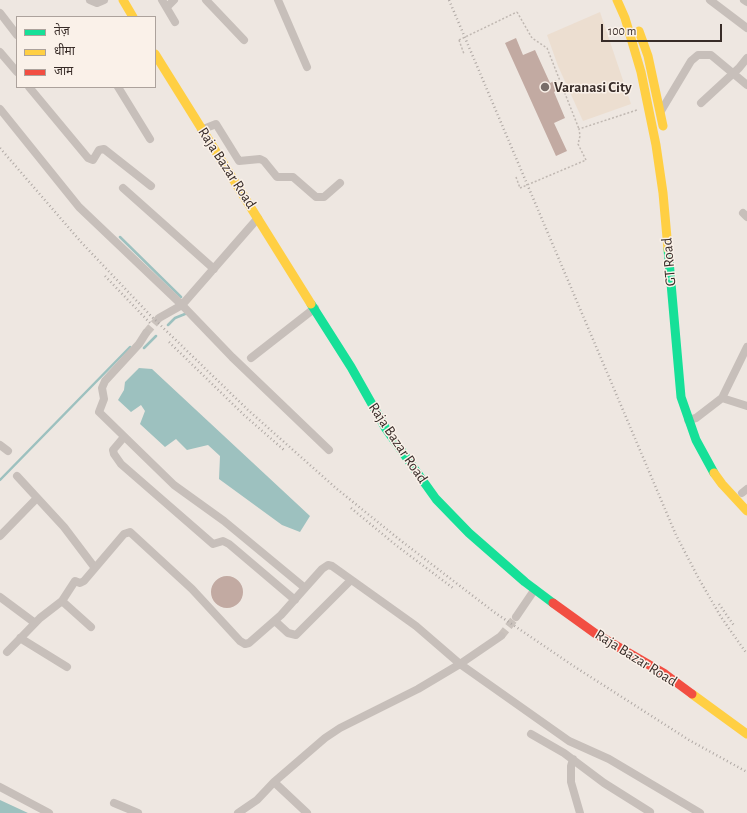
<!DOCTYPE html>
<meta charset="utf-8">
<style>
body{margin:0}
#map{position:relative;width:747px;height:813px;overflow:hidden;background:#eee7e1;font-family:"Alegreya Sans","Noto Sans Devanagari",sans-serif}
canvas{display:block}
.legend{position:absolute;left:16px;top:16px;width:140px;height:72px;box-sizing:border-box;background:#faf1e9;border:1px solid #aca29c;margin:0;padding:5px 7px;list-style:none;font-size:12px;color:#382c28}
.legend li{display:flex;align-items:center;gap:8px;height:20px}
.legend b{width:20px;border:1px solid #aca29c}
.scale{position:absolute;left:601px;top:24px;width:121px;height:18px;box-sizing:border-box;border:2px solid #382c28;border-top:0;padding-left:5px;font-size:12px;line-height:14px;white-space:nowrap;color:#382c28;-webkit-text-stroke:3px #faf1e9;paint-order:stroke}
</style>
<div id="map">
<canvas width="747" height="813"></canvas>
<ul class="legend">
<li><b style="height:5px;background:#16e098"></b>तेज़</li>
<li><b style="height:5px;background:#ffcf43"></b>धीमा</li>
<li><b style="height:5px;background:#f24e42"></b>जाम</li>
</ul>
<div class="scale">100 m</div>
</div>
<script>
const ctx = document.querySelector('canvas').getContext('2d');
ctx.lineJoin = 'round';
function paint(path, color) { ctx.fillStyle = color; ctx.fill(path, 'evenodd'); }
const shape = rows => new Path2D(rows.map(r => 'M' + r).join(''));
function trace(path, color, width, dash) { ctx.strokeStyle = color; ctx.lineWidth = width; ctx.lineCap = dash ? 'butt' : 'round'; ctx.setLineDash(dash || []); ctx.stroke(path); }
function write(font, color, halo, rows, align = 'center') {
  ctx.font = font + ' "Alegreya Sans",sans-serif'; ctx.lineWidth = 3; ctx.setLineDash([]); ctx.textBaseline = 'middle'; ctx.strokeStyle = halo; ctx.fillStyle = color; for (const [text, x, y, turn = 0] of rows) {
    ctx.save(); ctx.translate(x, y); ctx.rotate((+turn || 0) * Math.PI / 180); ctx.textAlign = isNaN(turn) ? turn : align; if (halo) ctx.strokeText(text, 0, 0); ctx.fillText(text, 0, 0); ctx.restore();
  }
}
paint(shape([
 [600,12,631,104,583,121,558,66,547,35]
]), '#ecded0');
paint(shape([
 [139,368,152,369,310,516,300,532,282,525,219,479,220,456,208,445,187,450,176,439,165,447,140,424,145,411,141,405,131,412,118,400,124,390,125,382],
 [0,800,28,813,0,813]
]), '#9dc1bf');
trace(shape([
 [120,237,181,297],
 [168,325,175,318,185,314],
 [144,348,156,336],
 [0,480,130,347]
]), '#9dc1bf', 2.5);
paint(shape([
 [516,38,523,55,535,50,550,83,556,80,560,89,554,92,565,118,554,123,567,151,556,156,505,43],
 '211 592a16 16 0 1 1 32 0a16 16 0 1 1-32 0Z'
]), '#c2aaa2');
trace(shape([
 [146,333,159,318],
 [501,636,516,617]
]), '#cac2bc', 8, [8, 4]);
trace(shape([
 [517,12,532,38,547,48,579,129],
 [459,40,464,54],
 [586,160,578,144,580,136,579,129,637,110],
 [516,177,520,188]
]), '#c0b8b2', 1.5, [2, 2]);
trace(shape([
 [90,0,97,3,104,0],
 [162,0,175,22],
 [206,0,244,40],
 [278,0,307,67],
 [710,0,747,28],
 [744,0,747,2],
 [167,7,174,0],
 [0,13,17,35],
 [0,52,17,72],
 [29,87,88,158,93,160,99,150,104,149,151,186],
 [118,87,150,139],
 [701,103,739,68,747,58],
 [0,109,79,207,182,305,232,357,329,450],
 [661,111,691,61,698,55,711,55,747,85],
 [201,130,216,124,239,161,260,159,264,161,277,177,293,177,316,197,324,197,340,183],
 [123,188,214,269],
 [743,213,747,217],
 [159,318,182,305,258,218],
 [146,333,139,344,105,381,102,388,104,399,99,412,174,485,224,521,305,588,322,569,328,565,332,566,416,626,460,664,569,741,609,759,700,813],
 [251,358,315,308],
 [722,398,747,406],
 [688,420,696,418,722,398,747,347],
 [124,437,113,450,114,454,121,464,213,544,223,541,229,544,295,600],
 [0,445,8,451],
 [17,476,64,527,95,568],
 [742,493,747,489],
 [0,536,37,498],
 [0,597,35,623],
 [62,601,91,627],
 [516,617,535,589],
 [275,621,288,633,296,635,351,580],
 [20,638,67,667],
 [7,652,40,618,62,601,75,581,80,583,84,581,124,534,130,532,192,589,240,641,245,644,249,643,281,615,305,588],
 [531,734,564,753,604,783,650,812],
 [573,759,571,766,571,782,580,813],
 [274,782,307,813],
 [0,787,49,813],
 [114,803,138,813],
 [238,813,257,800,274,782,325,738,340,728,418,689,460,664,501,636]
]), '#c7bfba', 8);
trace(shape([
 [668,249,681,397,696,440,714,473],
 [311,304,351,367,386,429,436,499,469,533,525,582,553,603]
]), '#16e098', 9);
trace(shape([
 [123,0,133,17],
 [617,0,625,18,641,72,656,145,663,193,668,249],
 [639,31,648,56,663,126],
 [155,54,311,304],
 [714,473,722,484,747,511],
 [692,694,747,734]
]), '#ffcf43', 9);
trace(shape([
 [553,603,596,634,665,674,692,694]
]), '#f24e42', 9);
trace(shape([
 [449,0,676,535,699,579,721,617,747,654],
 [0,148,81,242,151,316,248,410,337,489,400,540,494,612,575,667,689,740,747,772],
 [105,276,151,324],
 [169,342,244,415,284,450],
 [351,508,397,546,453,588],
 [719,604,735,627]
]), '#afa8a4', 2.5, [1, 3]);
trace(shape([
 [459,40,517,12],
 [520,188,586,160]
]), '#c0b8b2', 1.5, [2, 2]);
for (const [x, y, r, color] of [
 [545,87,5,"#786d69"]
]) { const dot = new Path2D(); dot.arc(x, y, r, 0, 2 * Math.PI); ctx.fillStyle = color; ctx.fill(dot); trace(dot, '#faf1e9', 1.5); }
write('bold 15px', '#382c28', '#faf1e9', [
 ["Varanasi City",554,87]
], 'left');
write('15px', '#382c28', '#faf1e9', [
 ["Raja Bazar Road",227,168,57],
 ["GT Road",669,262,-95],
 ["Raja Bazar Road",398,443,56],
 ["Raja Bazar Road",636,658,32]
]);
</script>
